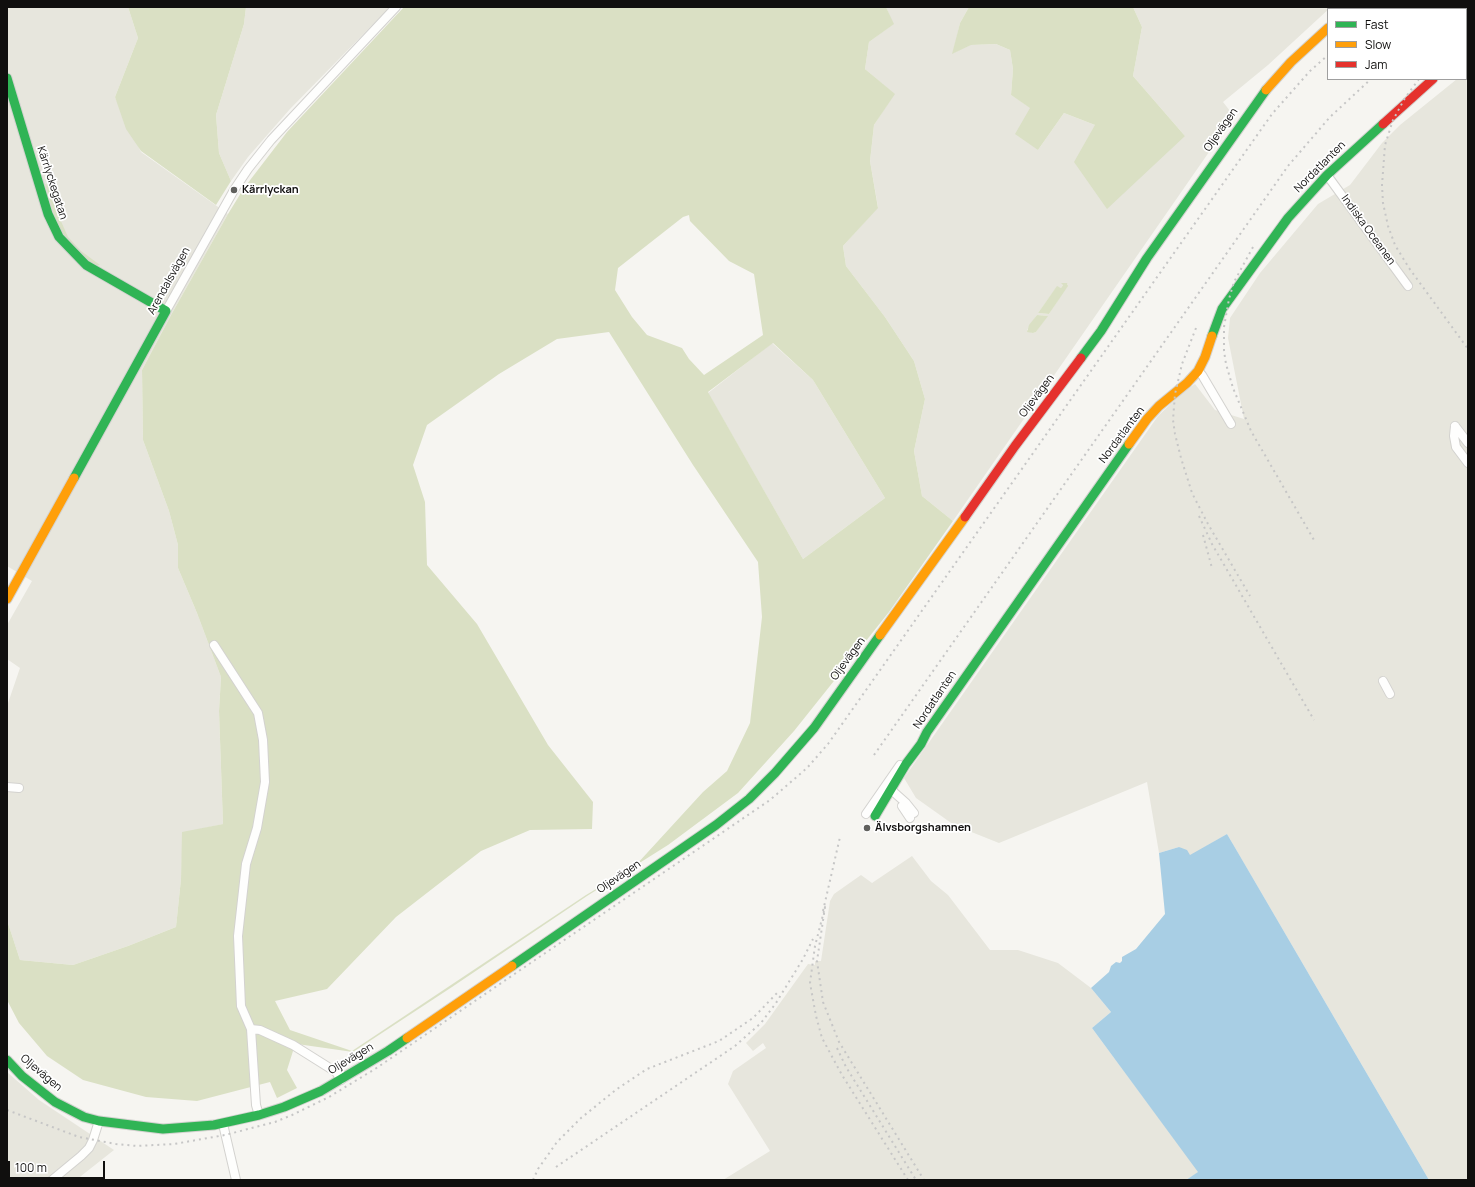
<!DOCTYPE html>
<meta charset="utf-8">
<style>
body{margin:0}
#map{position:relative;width:1475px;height:1187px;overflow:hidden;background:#f6f5f1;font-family:Manrope,sans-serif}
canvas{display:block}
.frame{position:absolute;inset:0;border:8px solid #100f0e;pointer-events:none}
.legend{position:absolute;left:1327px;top:8px;width:140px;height:72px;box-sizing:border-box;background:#fff;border:1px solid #9f9f9f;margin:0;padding:5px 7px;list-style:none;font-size:12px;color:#100f0e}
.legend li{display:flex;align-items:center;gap:8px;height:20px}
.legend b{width:20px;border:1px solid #9f9f9f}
.scale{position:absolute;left:8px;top:1161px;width:97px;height:18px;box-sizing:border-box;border:2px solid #100f0e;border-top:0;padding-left:5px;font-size:12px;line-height:14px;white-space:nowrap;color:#100f0e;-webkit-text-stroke:3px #fff;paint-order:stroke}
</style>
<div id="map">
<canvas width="1475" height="1187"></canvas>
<div class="frame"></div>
<ul class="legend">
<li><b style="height:5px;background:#30b455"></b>Fast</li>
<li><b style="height:5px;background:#ff9f0a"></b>Slow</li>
<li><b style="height:5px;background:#e5322d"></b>Jam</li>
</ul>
<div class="scale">100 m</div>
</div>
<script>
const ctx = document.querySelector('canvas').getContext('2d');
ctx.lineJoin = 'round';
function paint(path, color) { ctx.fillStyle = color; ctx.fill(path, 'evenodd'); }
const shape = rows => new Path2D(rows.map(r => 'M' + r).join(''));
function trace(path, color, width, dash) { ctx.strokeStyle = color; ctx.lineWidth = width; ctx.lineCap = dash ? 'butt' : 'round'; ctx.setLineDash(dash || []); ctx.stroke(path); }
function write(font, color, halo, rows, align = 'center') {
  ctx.font = font + ' Manrope,sans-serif'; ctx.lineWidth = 3.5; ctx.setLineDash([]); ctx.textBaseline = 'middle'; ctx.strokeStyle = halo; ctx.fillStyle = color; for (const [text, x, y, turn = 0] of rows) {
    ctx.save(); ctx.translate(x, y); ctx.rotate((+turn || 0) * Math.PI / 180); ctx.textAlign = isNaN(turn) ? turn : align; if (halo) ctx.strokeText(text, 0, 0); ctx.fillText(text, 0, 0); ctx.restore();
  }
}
paint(shape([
 [7,7,128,7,138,38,115,97,141,152,228,214,171,315,142,370,143,440,169,511,178,545,178,568,197,613,221,677,219,711,223,824,183,833,181,879,176,927,128,946,73,965,20,960,7,920,7,706,20,668,7,659,7,625,32,581,7,566],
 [246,7,390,7,290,109,248,157,231,181,219,153,216,115,244,24],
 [886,7,969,7,960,23,953,53,970,45,996,44,1010,50,1013,69,1011,95,1031,108,1038,150,1064,113,1095,125,1185,136,1133,76,1142,27,1133,7,1331,7,1268,65,1223,102,1234,116,953,521,922,496,914,451,925,399,914,361,885,317,846,266,843,246,878,207,870,161,874,125,894,94,865,69,869,42,893,24],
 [1068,284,1049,314,1038,313,1057,287,1061,288,1063,285],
 [1037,315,1047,316,1036,332,1033,333,1027,330],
 [1468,70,1468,1180,1429,1180,1227,834,1190,856,1179,847,1159,853,1147,782,999,843,954,825,916,798,904,778,1158,416,1180,395,1195,384,1215,410,1244,419,1228,338,1230,318,1260,273,1318,204,1350,185,1382,143,1400,125,1457,79,1466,79,1466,72],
 [772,343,813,380,885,498,803,559,708,393],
 [912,856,931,881,948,895,990,950,1018,950,1058,963,1091,988,1111,1012,1092,1028,1199,1172,1186,1180,723,1180,770,1151,728,1084,733,1071,766,1048,763,1043,753,1051,746,1043,765,1024,808,964,815,965,815,961,821,961,830,901,834,894,861,875,872,883],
 [7,1072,39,1100,114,1150,76,1180,7,1180]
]), '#e7e6dd');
paint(shape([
 [128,7,246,7,244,24,216,115,219,153,231,181,216,205,141,151,126,129,115,97,138,38],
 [404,7,886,7,894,24,869,42,865,69,895,94,874,125,870,161,878,208,843,246,846,266,885,317,914,361,925,399,914,451,922,496,953,521,889,612,794,731,738,793,668,845,587,896,452,987,353,1052,297,1044,293,1051,287,1070,297,1088,277,1098,270,1082,197,1101,146,1097,83,1080,47,1056,19,1023,7,1000,7,920,20,960,73,965,128,946,176,927,181,879,182,832,223,824,219,711,221,677,197,613,178,568,178,545,169,511,143,440,142,370,171,315,228,214,244,188,287,132],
 [689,215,690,221,729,261,754,274,763,335,704,375,689,359,682,348,647,335,632,317,615,290,618,268,683,217],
 [609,332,693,465,758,562,762,617,750,723,727,771,703,792,636,865,586,895,352,1051,290,1030,275,1001,327,989,396,917,481,851,530,830,592,829,593,802,548,745,477,624,427,565,425,502,413,465,427,425,499,374,557,339],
 [773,343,813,380,885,498,803,559,708,392],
 [969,7,1133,7,1142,27,1133,76,1185,136,1107,209,1074,162,1095,125,1064,113,1038,150,1015,134,1030,108,1011,95,1013,69,1010,50,996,44,971,45,952,54,960,23],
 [45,184,48,185,60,219,68,237,81,251,100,265,95,266,69,244,56,222],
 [1061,283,1067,283,1068,286,1049,314,1038,313,1057,286,1061,288,1063,285],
 [1037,315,1048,316,1036,332,1033,333,1027,332,1029,325]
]), '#dae0c4');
paint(shape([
 [1227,834,1237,851,1429,1180,1186,1180,1198,1172,1092,1028,1111,1012,1091,988,1109,972,1111,966,1116,962,1120,963,1122,961,1122,957,1136,949,1165,914,1159,853,1179,847,1187,850,1190,855]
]), '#a8cee4');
const street = shape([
 [1466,50,1468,48],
 [1327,175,1408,286],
 [166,311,234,190,248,169,271,140,396,7],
 [1198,371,1202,375,1231,424],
 [1455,426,1454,436,1456,447,1468,463],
 [1455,426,1468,443],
 [214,645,258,713,263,740,265,782,257,828,246,864,238,936,241,1006,251,1029,256,1105,259,1115],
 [1383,681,1390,694],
 [7,787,19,788],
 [888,787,906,803,914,813],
 [902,806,910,818],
 [866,814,900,765],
 [251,1029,260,1030,293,1045,336,1072,341,1080],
 [223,1124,236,1180],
 [52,1180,81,1156,89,1148,93,1140,99,1121]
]);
const fast = shape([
 [7,78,48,214,59,237,86,265,166,311,74,478],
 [1212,336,1222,309,1288,218,1327,175,1383,124],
 [1081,358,1101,331,1147,258,1266,90],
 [875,816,906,764,921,744,927,732,1129,444],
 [512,966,716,825,749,799,775,773,814,728,880,635],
 [7,1060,22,1076,55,1102,84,1117,99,1121,163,1129,214,1125,259,1115,284,1107,321,1091,388,1051,407,1038]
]);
const slow = shape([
 [1266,90,1291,62,1328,28],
 [1129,444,1147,419,1159,406,1187,383,1198,371,1205,357,1212,336],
 [7,599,74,478],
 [880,635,965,517],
 [407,1038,512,966]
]);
const jam = shape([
 [1349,9,1352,7],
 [1383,124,1433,79],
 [965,517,1015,446,1081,358]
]);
trace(street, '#d3d2cf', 10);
trace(fast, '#d3d2cf', 11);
trace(slow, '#d3d2cf', 11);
trace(jam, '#d3d2cf', 11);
trace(street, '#fefefd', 8);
trace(fast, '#30b455', 9);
trace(slow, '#ff9f0a', 9);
trace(jam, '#e5322d', 9);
trace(shape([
 [1378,9,1380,7],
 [1448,9,1450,7],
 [1466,37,1468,36],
 [1419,79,1405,98,1393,120,1385,145,1382,185,1383,203,1388,226,1395,245,1409,268,1468,349],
 [1253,247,1234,282,1229,299,1224,327,1224,351,1226,364,1233,388,1251,431,1314,540],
 [1196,328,1182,364,1175,394,1173,420,1175,434,1181,458,1192,493,1208,524,1250,596],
 [1199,516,1212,544,1314,720],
 [1203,535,1212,568],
 [874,755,1288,166,1330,117,1371,79],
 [823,911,840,837],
 [837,1048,846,1067,916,1180],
 [7,1110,79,1137,116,1144,137,1146,174,1144,225,1135,275,1122,292,1115,329,1097,375,1069,770,800,807,768,828,744,1272,114,1310,71,1328,55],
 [556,1167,735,1046,761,1023,776,1003,803,959,813,939],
 [533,1180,538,1169,557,1142,581,1118,617,1089,647,1069,719,1041,753,1018,778,992],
 [908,1180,842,1075,822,1038,816,1016,810,983,815,946,825,907,817,961,823,1002,839,1042,924,1180]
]), '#c6c6c6', 2, [2, 4]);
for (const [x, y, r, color] of [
 [234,190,4,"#60605d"],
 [867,828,4,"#60605d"]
]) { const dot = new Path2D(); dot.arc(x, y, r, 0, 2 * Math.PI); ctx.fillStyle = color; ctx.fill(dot); trace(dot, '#fff', 1.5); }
write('11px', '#100f0e', '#fff', [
 ["Oljevägen",1221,130,-55],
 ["Nordatlanten",1320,167,-45],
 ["Kärrlyckegatan",52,183,72],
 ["Indiska Oceanen",1368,230,54],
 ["Arendalsvägen",169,281,-61],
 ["Oljevägen",1037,396,-53],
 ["Nordatlanten",1122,435,-53],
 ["Oljevägen",848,659,-54],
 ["Nordatlanten",935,700,-56],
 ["Oljevägen",619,877,-34],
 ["Oljevägen",351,1059,-31],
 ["Oljevägen",41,1073,40]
]);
write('bold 11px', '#100f0e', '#fff', [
 ["Kärrlyckan",242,190],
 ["Älvsborgshamnen",875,828]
], 'left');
</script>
